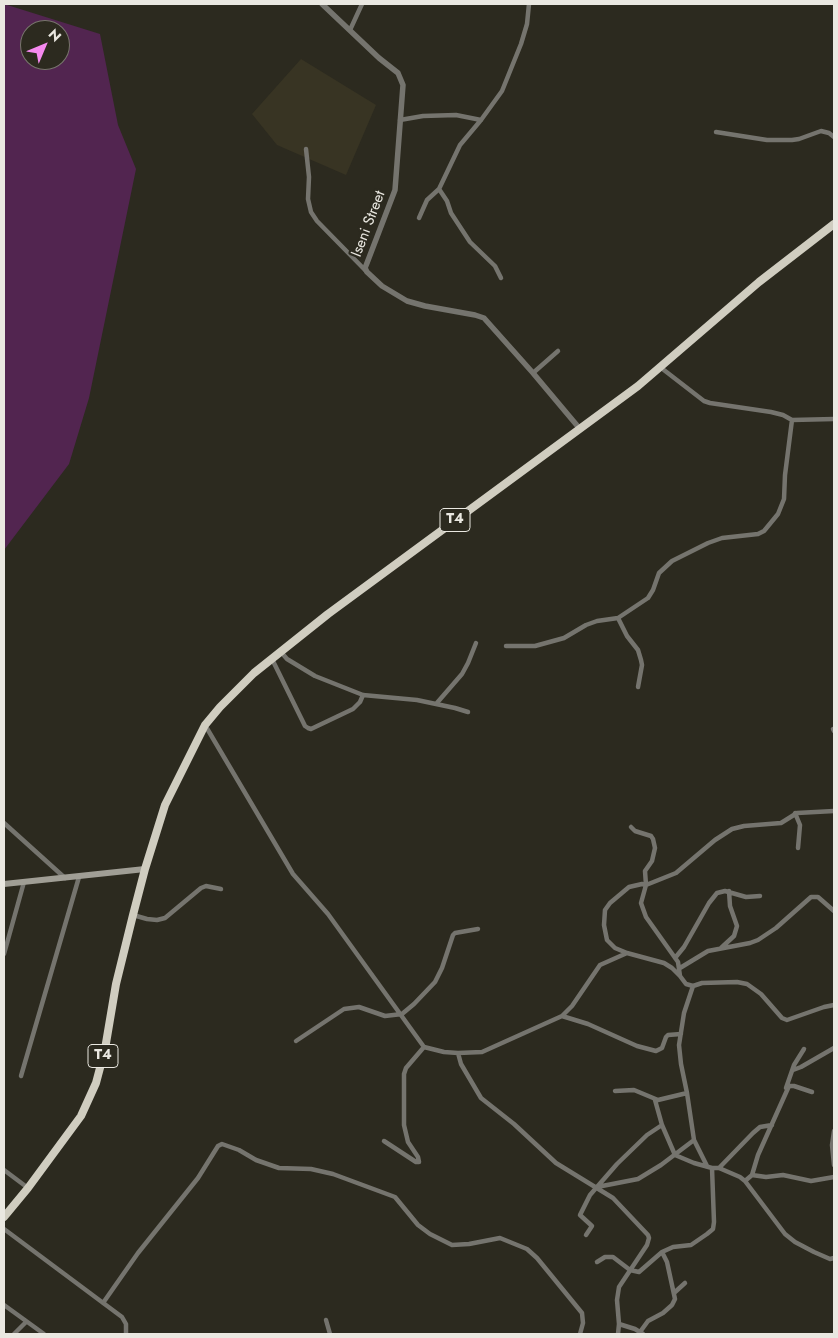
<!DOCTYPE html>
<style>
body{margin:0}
#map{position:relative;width:838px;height:1338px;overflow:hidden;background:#2c2a1f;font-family:Jost,sans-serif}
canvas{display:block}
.frame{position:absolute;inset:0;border:5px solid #eae8e1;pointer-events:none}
.north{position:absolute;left:20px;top:20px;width:50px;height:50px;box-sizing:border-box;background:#2c2a1f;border:1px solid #78766d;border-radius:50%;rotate:45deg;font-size:14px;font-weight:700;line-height:20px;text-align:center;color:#eae8e1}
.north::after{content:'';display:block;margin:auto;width:18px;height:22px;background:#f589ef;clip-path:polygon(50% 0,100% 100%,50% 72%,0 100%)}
</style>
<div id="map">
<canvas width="838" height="1338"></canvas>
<div class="frame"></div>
<div class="north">N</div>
</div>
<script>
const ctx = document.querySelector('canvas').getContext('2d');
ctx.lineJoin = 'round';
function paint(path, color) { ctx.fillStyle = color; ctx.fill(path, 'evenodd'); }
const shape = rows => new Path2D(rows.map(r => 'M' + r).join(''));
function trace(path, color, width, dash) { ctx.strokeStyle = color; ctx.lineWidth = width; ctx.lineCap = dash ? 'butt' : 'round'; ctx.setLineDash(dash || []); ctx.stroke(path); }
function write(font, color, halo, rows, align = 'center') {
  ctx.font = font + ' Jost,sans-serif'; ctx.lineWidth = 4.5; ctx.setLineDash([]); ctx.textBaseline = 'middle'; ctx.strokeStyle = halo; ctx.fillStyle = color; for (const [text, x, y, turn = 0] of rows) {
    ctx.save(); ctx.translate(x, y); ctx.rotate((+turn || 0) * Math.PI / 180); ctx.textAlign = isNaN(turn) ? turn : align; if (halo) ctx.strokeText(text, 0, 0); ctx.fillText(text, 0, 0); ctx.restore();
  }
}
paint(shape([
 [301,59,376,105,346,175,277,145,252,114]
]), '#383423');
paint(shape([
 [4,4,100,34,118,125,136,169,89,398,69,464,4,550],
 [30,30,60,30,60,60,30,60]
]), '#522550');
trace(shape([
 [350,30,362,4],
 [400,120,423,116,456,115,481,120],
 [716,132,767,140,792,140,799,139,821,131,829,133,834,137],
 [306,149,309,177,308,199,311,212,317,221,366,271],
 [419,218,427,200,439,189],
 [501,278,495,266,470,242,451,213,447,201,439,189,460,145,481,120,502,91,521,44,527,24,529,4],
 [660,367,704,401,710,403,771,412,783,415,792,420,834,419],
 [533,373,558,351],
 [618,618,627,636,638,650,641,660,642,665,638,687],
 [506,646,535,646,564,638,586,625,597,621,618,618,648,598,653,590,659,573,672,561,708,543,722,538,758,534,764,531,778,514,784,499,785,475,792,420],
 [281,652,287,659,315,676,363,695,417,700,436,704,462,674,468,663,476,643],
 [272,659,305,726,308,728,311,729,353,709,360,702,363,695],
 [436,704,455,708,468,712],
 [205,725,293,874,328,914,424,1047,444,1052,458,1053,482,1052,562,1016,572,1006,600,965,627,953,615,948,607,940,604,925,605,910,610,903,629,887,642,884,646,885,645,871,652,861,655,848,653,839,651,836,635,831,631,827],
 [833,729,834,731],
 [834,811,797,813,781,823,744,826,732,829,715,840,676,873,646,885,641,903,646,917,678,962,680,976,686,984,693,986,702,983,737,982,747,984,761,994,782,1018,787,1020,824,1007,834,1005],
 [795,813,800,825,798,848],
 [4,823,65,878],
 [133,915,147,919,157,920,165,918,201,888,206,886,221,889],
 [721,948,734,936,737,926,730,906,729,891],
 [627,953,664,963,672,968,680,976],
 [4,954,24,882],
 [675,958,684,947,709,903,717,893,725,891,746,897,760,896],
 [680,968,708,951,750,943,758,940,776,928,811,897,818,897,834,911],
 [693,986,684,1013,679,1045,681,1064,687,1093,694,1140,707,1166],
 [562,1016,588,1024,637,1046,656,1051,662,1048,666,1037,668,1035,681,1034],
 [296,1041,344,1009,359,1007,385,1016,402,1014,414,1004,435,982,442,968,453,935,455,933,478,929],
 [458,1053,461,1064,481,1098,514,1124,556,1163,613,1198,648,1235,649,1238,647,1245,619,1287,617,1300,619,1324,618,1334],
 [793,1070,801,1067,834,1048],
 [21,1076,79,877],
 [786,1088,794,1065,804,1049],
 [615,1091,634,1090,658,1100,687,1093],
 [655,1100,662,1125,675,1155,694,1163,712,1168,719,1168,740,1177,745,1181,785,1234,795,1242,814,1252,830,1259,834,1258],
 [834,1131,832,1145,834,1165],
 [384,1141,416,1162,419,1162,418,1157,408,1142,404,1125,404,1074,406,1068,424,1047],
 [719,1168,753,1133,760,1127,772,1125],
 [4,1170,28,1188],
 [752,1175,766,1177,783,1175,811,1181,834,1177],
 [745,1181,752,1175,758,1155,789,1086,794,1086,812,1092],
 [597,1187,638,1179,661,1165,694,1140],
 [4,1229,122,1317,126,1324,126,1334],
 [586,1235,592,1226,580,1215,590,1195,617,1164,647,1135,662,1125],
 [597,1262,605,1257,613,1257,630,1270,639,1272,662,1252,673,1247,691,1245,707,1234,713,1229,714,1222,712,1168],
 [674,1293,685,1283],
 [103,1303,138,1253,198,1178,218,1146,222,1144,239,1150,256,1160,279,1168,311,1169,333,1174,395,1197,418,1225,430,1234,452,1245,469,1244,500,1238,527,1249,537,1258,582,1313,583,1323,580,1334],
 [4,1305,44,1334],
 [326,1320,330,1334],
 [619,1324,635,1329,643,1334],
 [640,1332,648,1321,663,1313,672,1305,675,1299,667,1262,662,1252],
 [14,1334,26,1322]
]), '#75746e', 4.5);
trace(shape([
 [322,4,379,58,398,73,403,85,395,190,367,263,365,268,367,272,382,286,407,301,425,306,475,315,484,318,533,373,580,429]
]), '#75746e', 5.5);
trace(shape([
 [4,884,145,869]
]), '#a09e95', 6);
trace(shape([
 [4,1217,28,1188,81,1116,96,1083,105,1049,116,984,133,915,145,869,165,805,205,725,220,707,254,673,328,614,638,386,759,282,834,224]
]), '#d0cdc0', 8);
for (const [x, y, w] of [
 [455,520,30],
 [103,1056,30]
]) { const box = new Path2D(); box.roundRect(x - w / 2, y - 11.5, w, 23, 4); ctx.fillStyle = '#2c2a1f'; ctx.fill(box); trace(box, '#eae8e1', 1); }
write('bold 14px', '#eae8e1', null, [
 ["T4",455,520],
 ["T4",103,1056]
]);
write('15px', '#eae8e1', '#2c2a1f', [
 ["Iseni Street",369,224,-69]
]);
</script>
